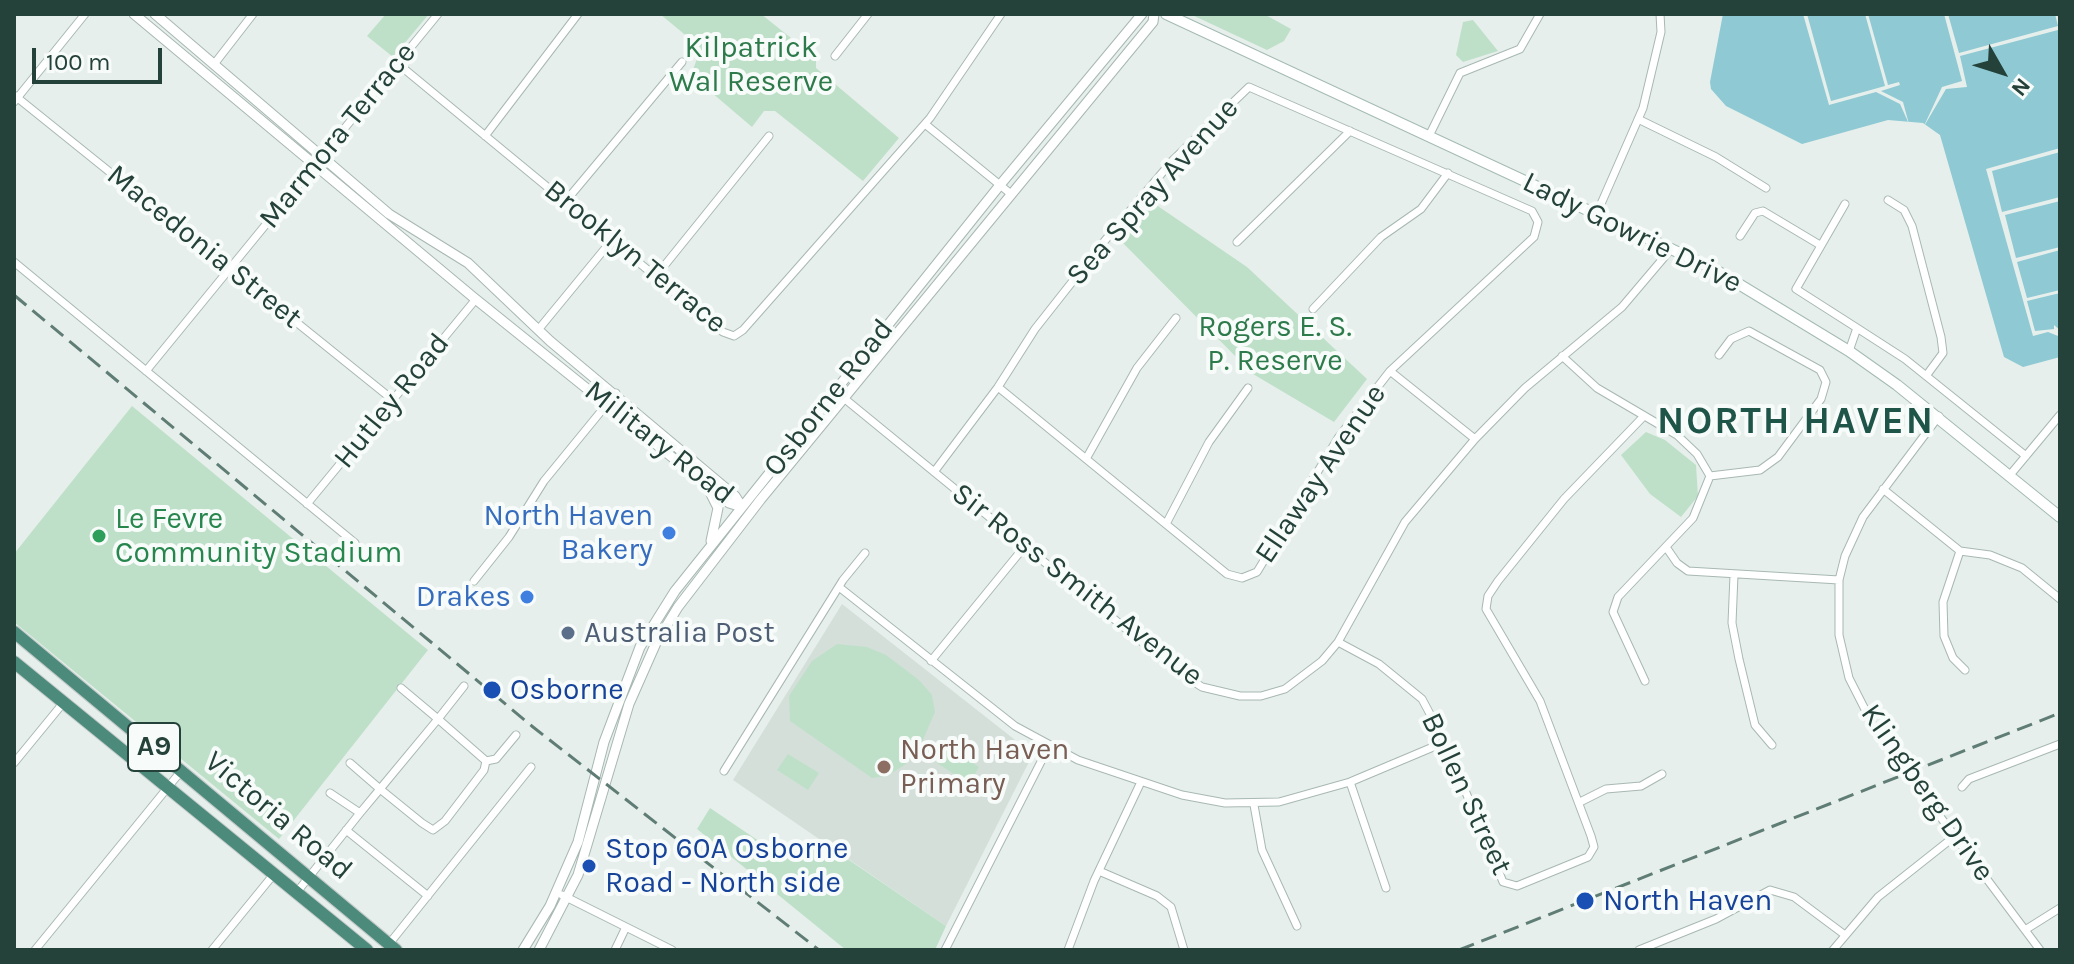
<!DOCTYPE html>
<style>
body{margin:0}
#map{position:relative;width:2074px;height:964px;overflow:hidden;background:#e6efeb;font-family:Karla,sans-serif}
canvas{display:block}
.frame{position:absolute;inset:0;border:16px solid #24423a;pointer-events:none}
.north{position:absolute;left:1962px;top:32px;width:80px;height:80px;-webkit-text-stroke:6px #f7fbf9;paint-order:stroke;rotate:129deg;font-size:22px;font-weight:700;line-height:32px;text-align:center;color:#24423a}
.north::after{content:'';display:block;margin:auto;width:28px;height:36px;background:#24423a;clip-path:polygon(50% 0,100% 100%,50% 72%,0 100%)}
.scale{position:absolute;left:32px;top:48px;width:130px;height:36px;box-sizing:border-box;border:4px solid #24423a;border-top:0;padding-left:10px;font-size:24px;line-height:28px;white-space:nowrap;color:#24423a;-webkit-text-stroke:6px #f7fbf9;paint-order:stroke}
</style>
<div id="map">
<canvas width="2074" height="964"></canvas>
<div class="frame"></div>
<div class="north">N</div>
<div class="scale">100 m</div>
</div>
<script>
const ctx = document.querySelector('canvas').getContext('2d');
ctx.lineJoin = 'round';
function paint(path, color) { ctx.fillStyle = color; ctx.fill(path, 'evenodd'); }
const shape = rows => new Path2D(rows.map(r => 'M' + r).join(''));
function trace(path, color, width, dash) { ctx.strokeStyle = color; ctx.lineWidth = width; ctx.lineCap = dash ? 'butt' : 'round'; ctx.setLineDash(dash || []); ctx.stroke(path); }
function write(font, color, halo, rows, align = 'center') {
  ctx.font = font + ' Karla,sans-serif'; ctx.lineWidth = 8; ctx.setLineDash([]); ctx.textBaseline = 'middle'; ctx.strokeStyle = halo; ctx.fillStyle = color; for (const [text, x, y, turn = 0] of rows) {
    ctx.save(); ctx.translate(x, y); ctx.rotate((+turn || 0) * Math.PI / 180); ctx.textAlign = isNaN(turn) ? turn : align; if (halo) ctx.strokeText(text, 0, 0); ctx.fillText(text, 0, 0); ctx.restore();
  }
}
paint(shape([
 [842,604,1033,754,946,926,733,780]
]), '#d4dfda');
paint(shape([
 [386,14,429,14,393,57,367,36],
 [660,14,761,14,816,58,816,68,899,138,863,181,775,111,764,111,752,127,691,75,701,48],
 [1190,14,1264,14,1291,29,1284,41,1267,50],
 [1473,20,1498,51,1463,62,1456,55,1463,22],
 [1149,200,1247,267,1367,379,1334,422,1253,374,1117,237],
 [132,406,428,650,279,839,14,622,14,554],
 [1646,432,1665,440,1696,465,1698,496,1681,517,1650,494,1621,455],
 [837,644,867,647,886,655,919,680,932,695,935,712,922,742,906,764,887,776,872,778,790,721,789,696,812,661],
 [948,747,979,767,969,784,937,763],
 [788,754,819,773,808,790,777,770],
 [710,808,784,858,821,841,946,926,935,950,846,950,697,829]
]), '#bfe0c8');
paint(shape([
 [1723,14,2060,14,2060,357,2023,367,2004,357,1940,135,1923,123,1888,120,1802,144,1726,106,1711,89,1710,82]
]), '#8ec9d4');
paint(shape([
 [1803,14,1807,14,1831,101,1885,86,1865,14,1868,14,1888,85,1899,82,1900,85,1881,91,1903,102,1909,124,1900,104,1876,92,1829,105],
 [1944,14,1948,14,1959,53,2058,26,2055,14,2060,18,2060,34,2058,30,1960,56,1967,87,1946,89,1923,128,1942,87,1962,81],
 [2060,148,2060,152,1992,171,2002,212,2060,197,2060,201,2005,215,2016,258,2060,247,2060,250,2017,262,2027,298,2060,290,2060,293,2027,301,2035,331,2054,329,2054,325,2060,330,2058,336,2048,332,2033,336,1986,169]
]), '#e6efeb');
const minor = shape([
 [835,56,868,14],
 [215,63,253,14],
 [397,63,723,332,734,336,743,330,930,118,1001,14],
 [14,95,393,400],
 [14,102,85,14],
 [1638,119,1716,157,1766,188],
 [925,124,1011,194],
 [485,136,578,14],
 [1429,136,1460,73,1520,49,1540,14],
 [1888,200,1904,210,1912,226,1941,337,1943,353,1926,376],
 [565,202,682,62],
 [1845,204,1796,289,1857,328],
 [1597,213,1643,108,1661,32,1660,14],
 [1740,236,1755,213,1763,211,1820,245],
 [1237,242,1350,131],
 [14,262,355,543],
 [656,276,769,136],
 [1313,309,1381,237,1421,209,1448,173],
 [538,330,612,240],
 [1849,351,1857,328,1905,359,2026,456],
 [1562,356,1597,388,1677,435,1697,454,1710,476,1693,518,1618,597,1613,612,1645,681],
 [146,371,438,14],
 [1390,371,1475,439],
 [834,390,1180,673,1202,687,1240,696,1261,696,1285,689,1322,661,1338,642,1405,522,1475,439,1525,388,1622,307,1672,248],
 [1939,416,1863,517,1845,556,1839,580,1839,635,1849,678,1876,731,2040,950],
 [1086,459,1137,368,1176,318],
 [934,472,998,387,1035,329,1102,244,1173,160,1249,87,1532,211,1538,222,1534,237,1390,371,1338,438,1257,572,1242,578,1227,574,998,387],
 [2010,475,2060,415],
 [1710,476,1760,470,1778,457,1821,399,1826,382,1820,370,1749,331,1731,339,1719,355],
 [1883,489,1960,551,1990,555,2022,568,2060,599],
 [307,504,476,299],
 [1166,524,1209,442,1248,388],
 [1666,547,1677,563,1688,571,1839,580],
 [1960,551,1943,602,1944,636,1953,658,1965,670],
 [1734,575,1732,623,1739,659,1755,725,1772,745],
 [474,581,509,537,544,481,616,393],
 [839,587,1015,726,1078,760,1182,795,1225,803,1279,802,1350,782,1445,742],
 [1338,642,1379,664,1422,699,1445,742,1503,882,1517,886,1588,857,1594,847,1591,836,1540,701,1486,609,1488,596,1498,581,1564,499,1643,417],
 [931,661,1025,546],
 [401,688,438,719,464,686],
 [486,761,496,759,516,735],
 [14,763,64,702],
 [724,771,843,580,865,553],
 [1350,782,1386,888],
 [1962,787,1969,779,2060,744],
 [330,793,360,813],
 [1580,802,1606,789,1641,786,1662,774],
 [1254,805,1262,850,1297,926],
 [346,830,428,896],
 [1099,871,1157,896,1171,907,1184,950],
 [297,892,360,813,380,789,438,719,486,761,484,770,445,821,433,830,422,823,380,789,350,763],
 [562,895,672,950],
 [2025,930,2060,908],
 [389,944,531,767],
 [35,950,182,770],
 [212,950,274,874],
 [615,950,626,927],
 [945,950,1049,746],
 [1068,950,1094,881,1140,784],
 [1639,950,1716,919,1770,890,1794,897,1845,935],
 [1833,950,1878,897,1955,836]
]);
const tertiary = shape([
 [134,14,473,297,729,503,742,507],
 [155,14,389,214,468,263,550,341,735,496,742,507],
 [710,492,718,508,711,541],
 [523,950,550,906,578,842,604,742,640,647,675,591,1000,185,1142,14],
 [539,950,578,875,629,704,656,643,678,607,761,499,1153,22,1154,14]
]);
const secondary = shape([
 [1166,14,1714,269,1849,351,1897,385,2060,517]
]);
const trunk = shape([
 [14,632,396,950],
 [14,662,367,950]
]);
trace(minor, '#a8b8b2', 9);
trace(tertiary, '#a8b8b2', 11);
trace(secondary, '#a4bbb3', 12);
trace(trunk, '#c2cac8', 14);
trace(minor, '#fff', 7);
trace(tertiary, '#fff', 9);
trace(secondary, '#fff', 10);
trace(trunk, '#4c8a7c', 12);
trace(shape([
 [14,295,533,727,819,950],
 [1459,950,2060,713]
]), '#5f7d75', 3, [16, 8]);
for (const [x, y, r, color] of [
 [669,533,8,"#3f7fe0"],
 [99,536,8,"#2e9e5b"],
 [527,597,8,"#3f7fe0"],
 [568,633,8,"#5c6f8a"],
 [492,690,10,"#1a4fb4"],
 [884,767,8,"#8d6e63"],
 [589,866,8,"#1a4fb4"],
 [1585,901,10,"#1a4fb4"]
]) { const dot = new Path2D(); dot.arc(x, y, r, 0, 2 * Math.PI); ctx.fillStyle = color; ctx.fill(dot); trace(dot, '#f7fbf9', 3); }
for (const [x, y, w] of [
 [154,747,52]
]) { const box = new Path2D(); box.roundRect(x - w / 2, y - 24, w, 48, 6); ctx.fillStyle = '#f7fbf9'; ctx.fill(box); trace(box, '#24423a', 2); }
write('bold 28px', '#24423a', null, [
 ["A9",154,747]
]);
write('30px', '#2d7a4b', '#f7fbf9', [
 ["Kilpatrick",751,48],
 ["Wal Reserve",751,82],
 ["Rogers E. S.",1275,327],
 ["P. Reserve",1275,361]
]);
write('30px', '#24423a', '#f7fbf9', [
 ["Marmora Terrace",338,136,-51],
 ["Sea Spray Avenue",1153,192,-48],
 ["Lady Gowrie Drive",1632,233,26],
 ["Macedonia Street",204,247,39],
 ["Brooklyn Terrace",635,257,39],
 ["Osborne Road",829,398,-52],
 ["Hutley Road",392,401,-51],
 ["Military Road",659,443,38],
 ["Ellaway Avenue",1321,474,-56],
 ["Sir Ross Smith Avenue",1077,585,38],
 ["Klingberg Drive",1927,793,55],
 ["Bollen Street",1466,794,65],
 ["Victoria Road",278,816,40]
]);
write('30px', '#366cbe', '#f7fbf9', [
 ["North Haven",653,516],
 ["Bakery",653,550],
 ["Drakes",511,597]
], 'right');
write('30px', '#27864d', '#f7fbf9', [
 ["Le Fevre",115,519],
 ["Community Stadium",115,553]
], 'left');
write('30px', '#4e5e75', '#f7fbf9', [
 ["Australia Post",584,633]
], 'left');
write('30px', '#164399', '#f7fbf9', [
 ["Osborne",510,690],
 ["Stop 60A Osborne",605,849],
 ["Road - North side",605,883],
 ["North Haven",1603,901]
], 'left');
write('30px', '#785e54', '#f7fbf9', [
 ["North Haven",900,750],
 ["Primary",900,784]
], 'left');
ctx.letterSpacing = '2px';
write('bold 38px', '#1f5548', '#f7fbf9', [
 ["NORTH HAVEN",1796,422]
]);
ctx.letterSpacing = '0px';
</script>
